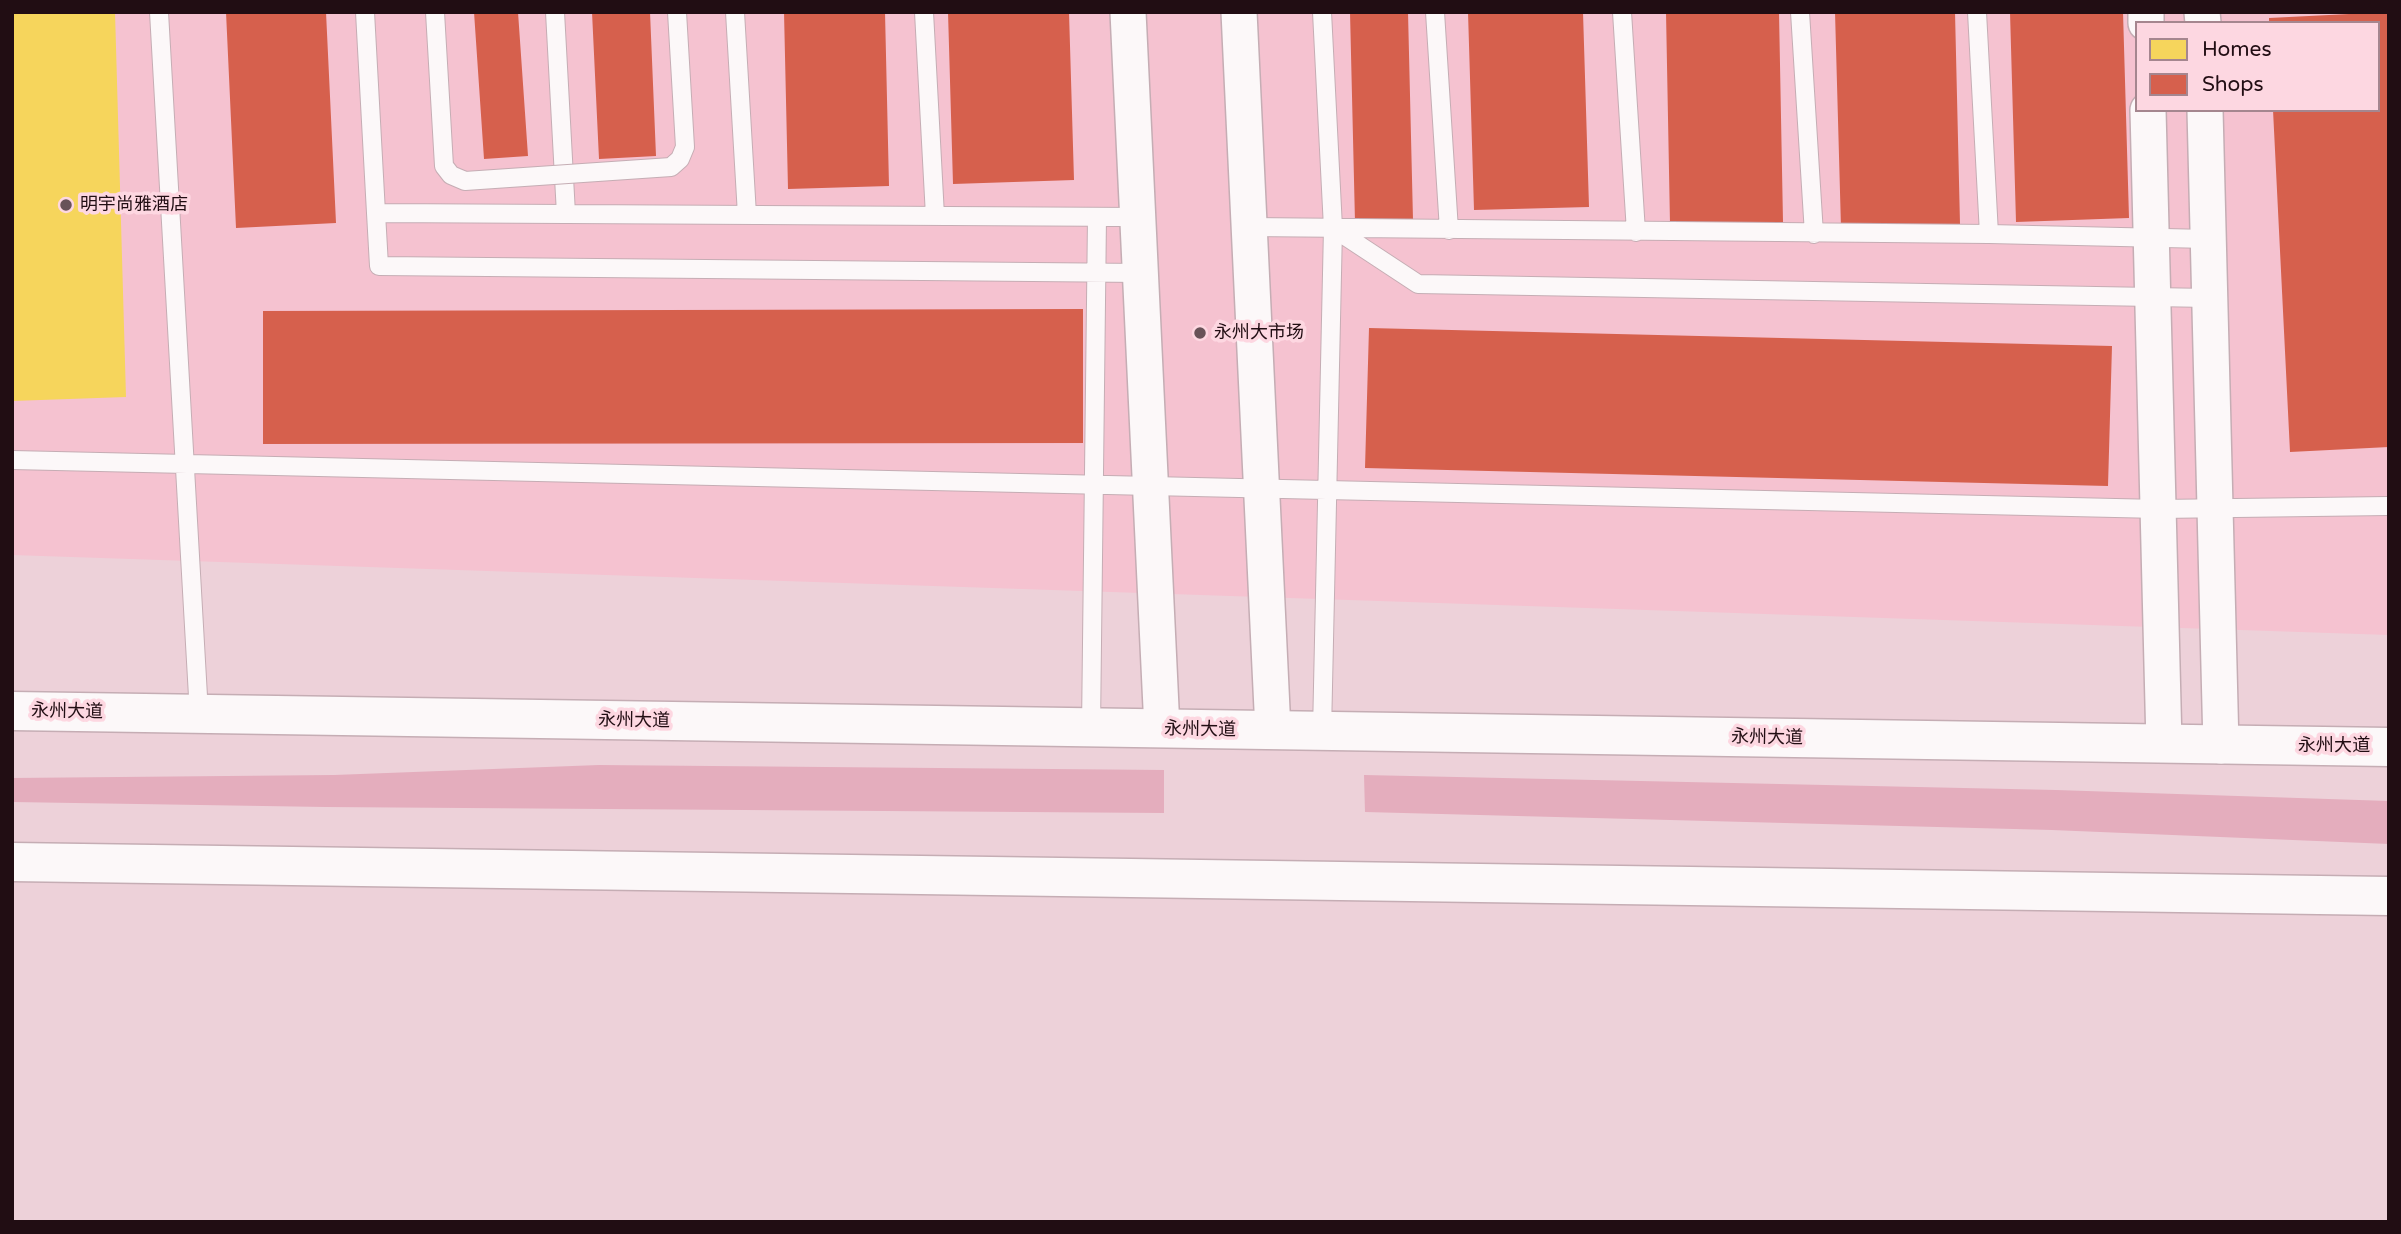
<!DOCTYPE html>
<meta charset="utf-8">
<style>
body{margin:0}
#map{position:relative;width:2401px;height:1234px;overflow:hidden;background:#edd1d9;font-family:"Varela Round",sans-serif}
canvas{display:block}
.frame{position:absolute;inset:0;border:14px solid #210d13;pointer-events:none}
.legend{position:absolute;left:2135px;top:21px;width:245px;height:91px;box-sizing:border-box;background:#fdd7e1;border:2px solid #a5868f;margin:0;padding:9px 12px;list-style:none;font-size:21px;color:#210d13}
.legend li{display:flex;align-items:center;gap:14px;height:35px}
.legend b{width:35px;border:2px solid #a5868f}
</style>
<div id="map">
<canvas width="2401" height="1234"></canvas>
<div class="frame"></div>
<ul class="legend">
<li><b style="height:19px;background:#f6d55c"></b>Homes</li>
<li><b style="height:19px;background:#d6604d"></b>Shops</li>
</ul>
</div>
<script>
const ctx = document.querySelector('canvas').getContext('2d');
ctx.lineJoin = 'round';
function paint(path, color) { ctx.fillStyle = color; ctx.fill(path, 'evenodd'); }
const shape = rows => new Path2D(rows.map(r => 'M' + r).join(''));
function trace(path, color, width, dash) { ctx.strokeStyle = color; ctx.lineWidth = width; ctx.lineCap = dash ? 'butt' : 'round'; ctx.setLineDash(dash || []); ctx.stroke(path); }
function write(font, color, halo, rows, align = 'center') {
  ctx.font = font + ' "Varela Round","Noto Sans SC",sans-serif'; ctx.lineWidth = 7; ctx.setLineDash([]); ctx.textBaseline = 'middle'; ctx.strokeStyle = halo; ctx.fillStyle = color; for (const [text, x, y, turn = 0] of rows) {
    ctx.save(); ctx.translate(x, y); ctx.rotate((+turn || 0) * Math.PI / 180); ctx.textAlign = isNaN(turn) ? turn : align; if (halo) ctx.strokeText(text, 0, 0); ctx.fillText(text, 0, 0); ctx.restore();
  }
}
paint(shape([
 [12,12,2389,12,2389,635,12,555],
 [2137,23,2378,23,2378,110,2137,110]
]), '#f5c2d0');
paint(shape([
 [599,765,1164,770,1164,813,326,807,12,802,12,778,334,775],
 [1364,775,2056,790,2389,801,2389,844,2052,830,1365,812]
]), '#e4adbd');
paint(shape([
 [12,12,115,12,126,397,12,401]
]), '#f6d55c');
paint(shape([
 [226,12,326,12,336,223,236,228],
 [474,12,518,12,528,156,484,159],
 [592,12,650,12,656,156,599,159],
 [784,12,885,12,889,186,788,189],
 [948,12,1069,12,1074,180,953,184],
 [1350,12,1408,12,1413,220,1355,222],
 [1468,12,1583,12,1589,207,1474,210],
 [1666,12,1779,12,1783,222,1670,224],
 [1835,12,1955,12,1960,224,1841,228],
 [2010,12,2123,12,2129,218,2016,222],
 [2389,12,2389,447,2290,452,2273,110,2378,110,2378,23,2269,23,2269,18],
 [1083,309,1083,443,263,444,263,311],
 [1369,328,2112,346,2108,486,1365,468]
]), '#d6604d');
const service = shape([
 [159,12,199,714],
 [365,12,376,213,1139,217],
 [555,12,566,214],
 [735,12,747,215],
 [924,12,935,216],
 [1435,12,1449,230],
 [1622,12,1636,232],
 [1800,12,1814,234],
 [1977,12,1989,234],
 [376,213,379,266,1141,273],
 [1249,227,1989,234,2208,239],
 [1333,228,1418,284,2209,298],
 [12,460,2159,509,2389,506],
 [1091,728,1097,217],
 [1322,732,1333,228,1322,12]
]);
const minor = shape([
 [1128,12,1162,729],
 [1239,12,1273,731],
 [2146,12,2146,23],
 [2202,12,2203,23],
 [2148,110,2164,744],
 [2205,110,2221,746]
]);
const primary = shape([
 [12,711,2389,747],
 [12,862,2389,896]
]);
trace(service, '#c5adb4', 20);
trace(minor, '#c5adb4', 38);
trace(primary, '#c5adb4', 41);
trace(service, '#fcf8f9', 18);
trace(minor, '#fcf8f9', 35);
trace(primary, '#fcf8f9', 38);
const serviceBridge = shape([
 [435,12,444,166,451,175,465,181,671,167,680,159,685,147,677,12]
]);
trace(serviceBridge, '#c5adb4', 20, []);
trace(serviceBridge, '#fcf8f9', 18);
for (const [x, y, r, color] of [
 [66,205,7,"#685258"],
 [1200,333,7,"#685258"]
]) { const dot = new Path2D(); dot.arc(x, y, r, 0, 2 * Math.PI); ctx.fillStyle = color; ctx.fill(dot); trace(dot, '#fdd7e1', 2.5); }
write('18px', '#210d13', '#fdd7e1', [
 ["明宇尚雅酒店",80,205],
 ["永州大市场",1214,333]
], 'left');
write('18px', '#210d13', '#fdd7e1', [
 ["永州大道",67,712,1],
 ["永州大道",634,721,1],
 ["永州大道",1200,730,1],
 ["永州大道",1767,738,1],
 ["永州大道",2334,746]
]);
</script>
